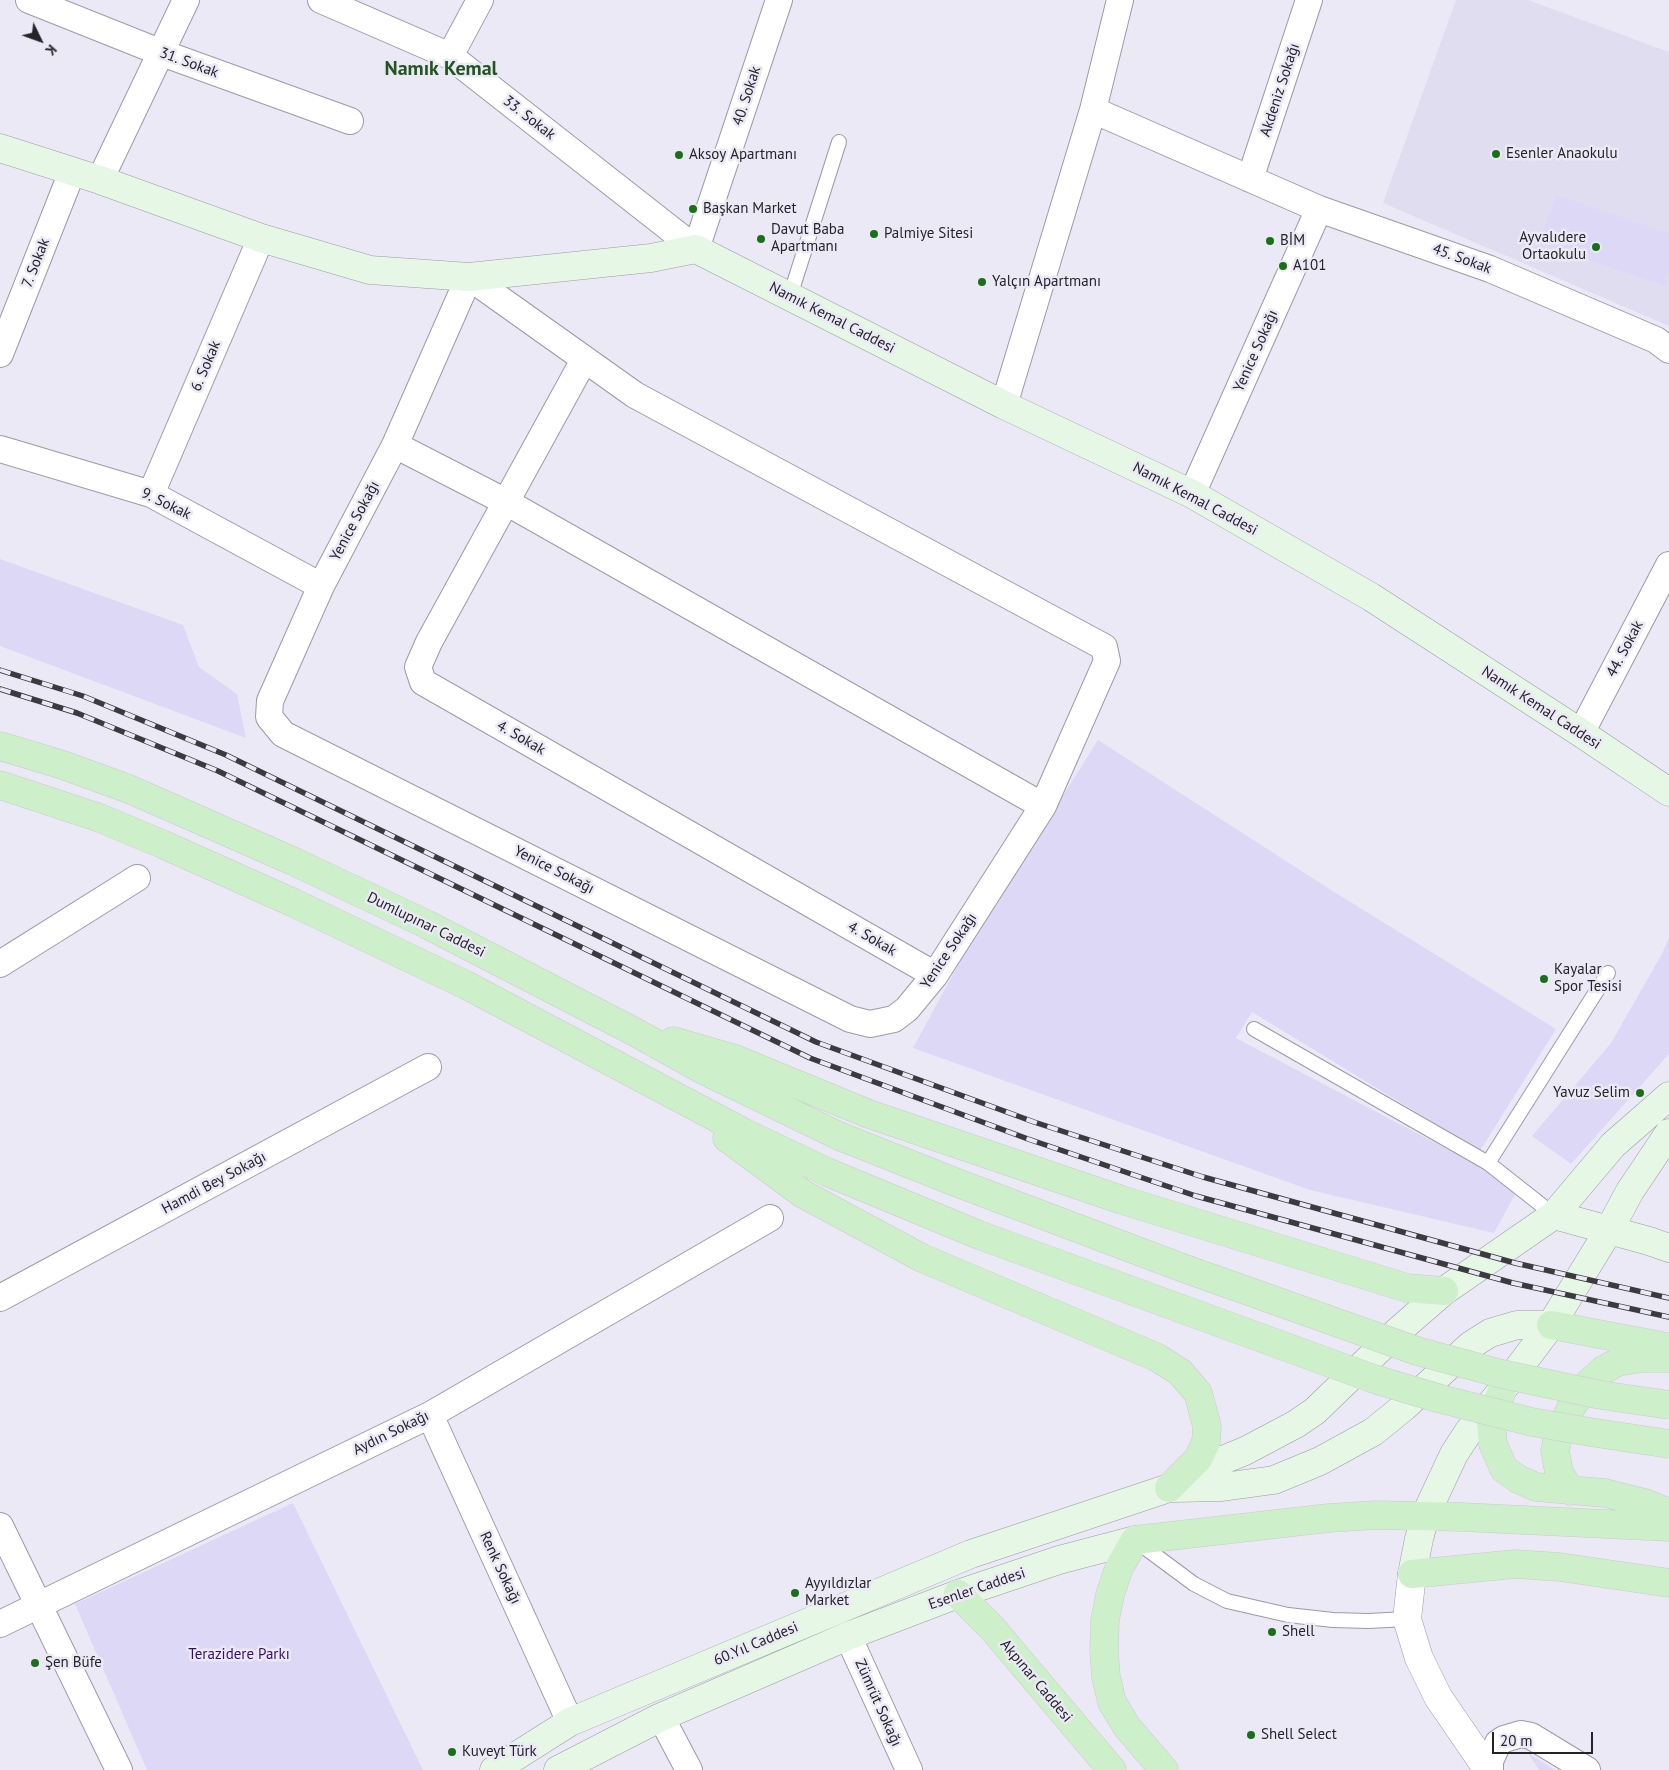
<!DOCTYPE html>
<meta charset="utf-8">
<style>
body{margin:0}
#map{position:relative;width:1669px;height:1770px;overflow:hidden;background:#ece9f7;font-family:"PT Sans",sans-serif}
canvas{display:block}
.north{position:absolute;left:15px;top:15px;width:50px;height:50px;-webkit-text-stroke:4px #ece9f7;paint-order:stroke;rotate:132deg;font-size:14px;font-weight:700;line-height:20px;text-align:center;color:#252428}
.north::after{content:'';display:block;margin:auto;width:18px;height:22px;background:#252428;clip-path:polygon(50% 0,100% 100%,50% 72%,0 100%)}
.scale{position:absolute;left:1492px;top:1732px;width:101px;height:22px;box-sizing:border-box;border:2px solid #252428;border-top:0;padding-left:6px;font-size:15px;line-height:18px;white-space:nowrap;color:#252428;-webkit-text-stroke:4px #ece9f7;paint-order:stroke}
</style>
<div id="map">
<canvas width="1669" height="1770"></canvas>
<div class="north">K</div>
<div class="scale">20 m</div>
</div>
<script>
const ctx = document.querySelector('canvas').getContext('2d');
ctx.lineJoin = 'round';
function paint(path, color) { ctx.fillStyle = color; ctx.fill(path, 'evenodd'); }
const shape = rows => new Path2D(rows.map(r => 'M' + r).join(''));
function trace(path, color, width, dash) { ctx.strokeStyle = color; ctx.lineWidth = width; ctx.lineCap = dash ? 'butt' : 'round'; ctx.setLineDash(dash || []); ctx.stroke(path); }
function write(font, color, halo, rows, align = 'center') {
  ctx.font = font + ' "PT Sans",sans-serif'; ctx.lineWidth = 5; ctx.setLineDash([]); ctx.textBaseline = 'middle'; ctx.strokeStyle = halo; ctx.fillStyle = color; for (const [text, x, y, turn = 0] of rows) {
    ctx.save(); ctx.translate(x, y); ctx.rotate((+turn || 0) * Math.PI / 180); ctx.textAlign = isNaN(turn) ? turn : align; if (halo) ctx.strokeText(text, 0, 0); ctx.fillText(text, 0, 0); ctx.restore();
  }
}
paint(shape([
 [1456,0,1528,0,1669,52,1669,326,1383,203]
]), '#e1ddf1');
paint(shape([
 [1556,195,1669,233,1669,272,1664,286,1539,243],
 [0,559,183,625,199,667,237,694,246,738,0,646],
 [1098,740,1331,890,1556,1029,1480,1151,1252,1012,1236,1038,1519,1187,1494,1233,1310,1190,913,1048,971,941],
 [1669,937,1669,1054,1571,1164,1532,1136,1611,1043,1663,952],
 [293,1503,423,1770,147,1770,75,1604],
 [1528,1753,1555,1770,1539,1770]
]), '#ddd8f6');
const service = shape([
 [790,296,839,142],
 [1254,1029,1488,1163],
 [1554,1215,1488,1163,1608,973],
 [1136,1541,1194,1584,1227,1601,1288,1615,1333,1620,1368,1621,1407,1619]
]);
const minor = shape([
 [29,0,162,53,350,121],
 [321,0,450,56,696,249,779,0],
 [450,56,480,0],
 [1093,110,1319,209,1490,269,1656,340,1669,350],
 [1250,179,1309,0],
 [100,180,186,0],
 [469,277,635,395,1104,647,1107,661,1043,806,935,975,907,1009,894,1019,870,1024,850,1019,283,734,269,717,270,701,321,586,395,445,469,277],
 [0,354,72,172],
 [584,360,429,642,418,667,423,682,935,975],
 [1004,405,1093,110,1120,0],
 [395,445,506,502,1043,806],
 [0,449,151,494,321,586],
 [151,494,261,238],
 [1192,494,1319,209],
 [1581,733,1669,565],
 [0,964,137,878],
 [0,1298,428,1067],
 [430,1415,570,1722],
 [0,1526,119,1770],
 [0,1624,430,1415,770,1218],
 [848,1636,909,1770],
 [661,1717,689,1770],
 [1490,1770,1490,1761,1498,1743,1504,1739,1521,1734,1531,1736,1587,1770]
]);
const tertiary = shape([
 [1412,1574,1407,1619,1419,1658,1438,1697,1488,1770]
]);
const secondary = shape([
 [0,148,100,180,261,238,370,270,469,277,651,258,696,249,1004,405,1192,494,1371,597,1581,733,1669,792],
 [1554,1215,1649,1241,1669,1248],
 [1173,1488,1222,1487,1274,1480,1320,1461,1373,1432,1404,1407,1471,1345,1490,1333,1517,1325,1551,1325],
 [1412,1574,1419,1539,1425,1516,1454,1454,1469,1431,1502,1390,1551,1325,1609,1230,1630,1191,1669,1133],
 [494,1770,570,1722,971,1554,1169,1488,1213,1464,1245,1451,1296,1424,1315,1411,1398,1331,1444,1291,1554,1215,1613,1145,1669,1096],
 [558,1770,661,1717,848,1636,958,1594,1059,1560,1135,1540]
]);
const primary = shape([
 [0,746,63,765,129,789,295,862,426,924,633,1031,705,1071,839,1136],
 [0,785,100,818,162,844,294,903,466,985,745,1133,827,1172],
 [673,1041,735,1059,869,1114,1122,1200,1407,1288,1444,1291],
 [727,1138,803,1194,922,1258,1156,1357,1180,1372,1198,1393,1207,1426,1206,1442,1198,1459,1169,1488],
 [1551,1325,1668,1347],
 [1502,1390,1491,1422,1493,1444,1504,1469,1518,1479,1536,1487,1605,1493,1645,1503,1669,1513],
 [1570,1491,1559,1472,1555,1451,1559,1432,1572,1406,1587,1385,1603,1370,1618,1362,1641,1358,1669,1358],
 [1412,1574,1515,1564,1560,1567,1669,1583],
 [958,1594,992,1628,1112,1770],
 [1164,1770,1127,1727,1112,1702,1106,1677,1104,1651,1105,1620,1110,1595,1119,1568,1135,1540,1329,1518,1377,1515,1461,1517,1669,1527]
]);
trace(service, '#9c9aa6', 16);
trace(minor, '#9c9aa6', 28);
trace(tertiary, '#9c9aa6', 29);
trace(secondary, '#9c9aa6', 29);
trace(primary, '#cbcacb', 29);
trace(service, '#fff', 14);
trace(minor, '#fff', 26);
trace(tertiary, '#fff', 28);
trace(secondary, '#e6f7e5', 28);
trace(primary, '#cdefca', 28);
const rail = shape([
 [0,670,83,696,226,755,816,1042,1034,1122,1203,1177,1515,1263,1669,1298],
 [0,689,77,713,218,771,810,1058,1028,1139,1196,1196,1513,1283,1669,1317]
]);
trace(rail, '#3b3a3f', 5.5);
trace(rail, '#ece9f7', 4, [11]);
const primaryBridge = shape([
 [839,1136,955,1182,1183,1268,1417,1351,1502,1374,1601,1395,1669,1405],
 [827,1172,979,1235,1374,1379,1441,1399,1532,1422,1590,1432,1669,1444]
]);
trace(primaryBridge, '#cbcacb', 29, []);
trace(primaryBridge, '#cdefca', 28);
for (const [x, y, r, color] of [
 [1496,154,5,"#1a6f19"],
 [679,155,5,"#1a6f19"],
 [693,209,5,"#1a6f19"],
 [874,234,5,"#1a6f19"],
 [761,239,5,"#1a6f19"],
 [1270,241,5,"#1a6f19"],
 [1596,247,5,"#1a6f19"],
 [1283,266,5,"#1a6f19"],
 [982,282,5,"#1a6f19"],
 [1544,979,5,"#1a6f19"],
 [1640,1093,5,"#1a6f19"],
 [795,1593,5,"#1a6f19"],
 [1272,1632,5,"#1a6f19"],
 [35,1663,5,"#1a6f19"],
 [1251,1735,5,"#1a6f19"],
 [452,1752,5,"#1a6f19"]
]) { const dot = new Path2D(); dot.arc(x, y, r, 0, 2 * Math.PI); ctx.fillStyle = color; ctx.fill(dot); trace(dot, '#ece9f7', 2); }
write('15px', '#252428', '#ece9f7', [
 ["31. Sokak",189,63,20],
 ["Akdeniz Sokağı",1280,90,-72],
 ["40. Sokak",747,96,-72],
 ["33. Sokak",529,118,38],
 ["45. Sokak",1462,259,20],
 ["7. Sokak",36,263,-69],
 ["Namık Kemal Caddesi",832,318,27],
 ["Yenice Sokağı",1256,351,-66],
 ["6. Sokak",206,366,-67],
 ["Namık Kemal Caddesi",1195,499,28],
 ["9. Sokak",166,504,26],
 ["Yenice Sokağı",355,521,-62],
 ["44. Sokak",1625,649,-62],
 ["Namık Kemal Caddesi",1541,708,33],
 ["4. Sokak",521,738,30],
 ["Yenice Sokağı",554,870,27],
 ["Dumlupınar Caddesi",426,925,26],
 ["4. Sokak",872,939,30],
 ["Yenice Sokağı",949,951,-56],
 ["Hamdi Bey Sokağı",214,1183,-28],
 ["Aydın Sokağı",391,1433,-26],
 ["Renk Sokağı",500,1568,65],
 ["Esenler Caddesi",977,1589,-19],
 ["60.Yıl Caddesi",756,1644,-23],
 ["Akpınar Caddesi",1036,1681,50],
 ["Zümrüt Sokağı",878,1703,66]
]);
write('15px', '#252428', '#ece9f7', [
 ["Esenler Anaokulu",1506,154],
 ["Aksoy Apartmanı",689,155],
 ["Başkan Market",703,209],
 ["Davut Baba",771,230],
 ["Apartmanı",771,247],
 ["Palmiye Sitesi",884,234],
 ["Ayvalıdere",1586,238,"right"],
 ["Ortaokulu",1586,255,"right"],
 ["BİM",1280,241],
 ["A101",1293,266],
 ["Yalçın Apartmanı",992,282],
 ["Kayalar",1554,970],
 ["Spor Tesisi",1554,987],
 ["Yavuz Selim",1630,1093,"right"],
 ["Ayyıldızlar",805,1584],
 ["Market",805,1601],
 ["Shell",1282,1632],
 ["Şen Büfe",45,1663],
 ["Shell Select",1261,1735],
 ["Kuveyt Türk",462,1752]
], 'left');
write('15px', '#350e6d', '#ece9f7', [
 ["Terazidere Parkı",239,1655]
]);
write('bold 20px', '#22551f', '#ece9f7', [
 ["Namık Kemal",441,69]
]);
</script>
